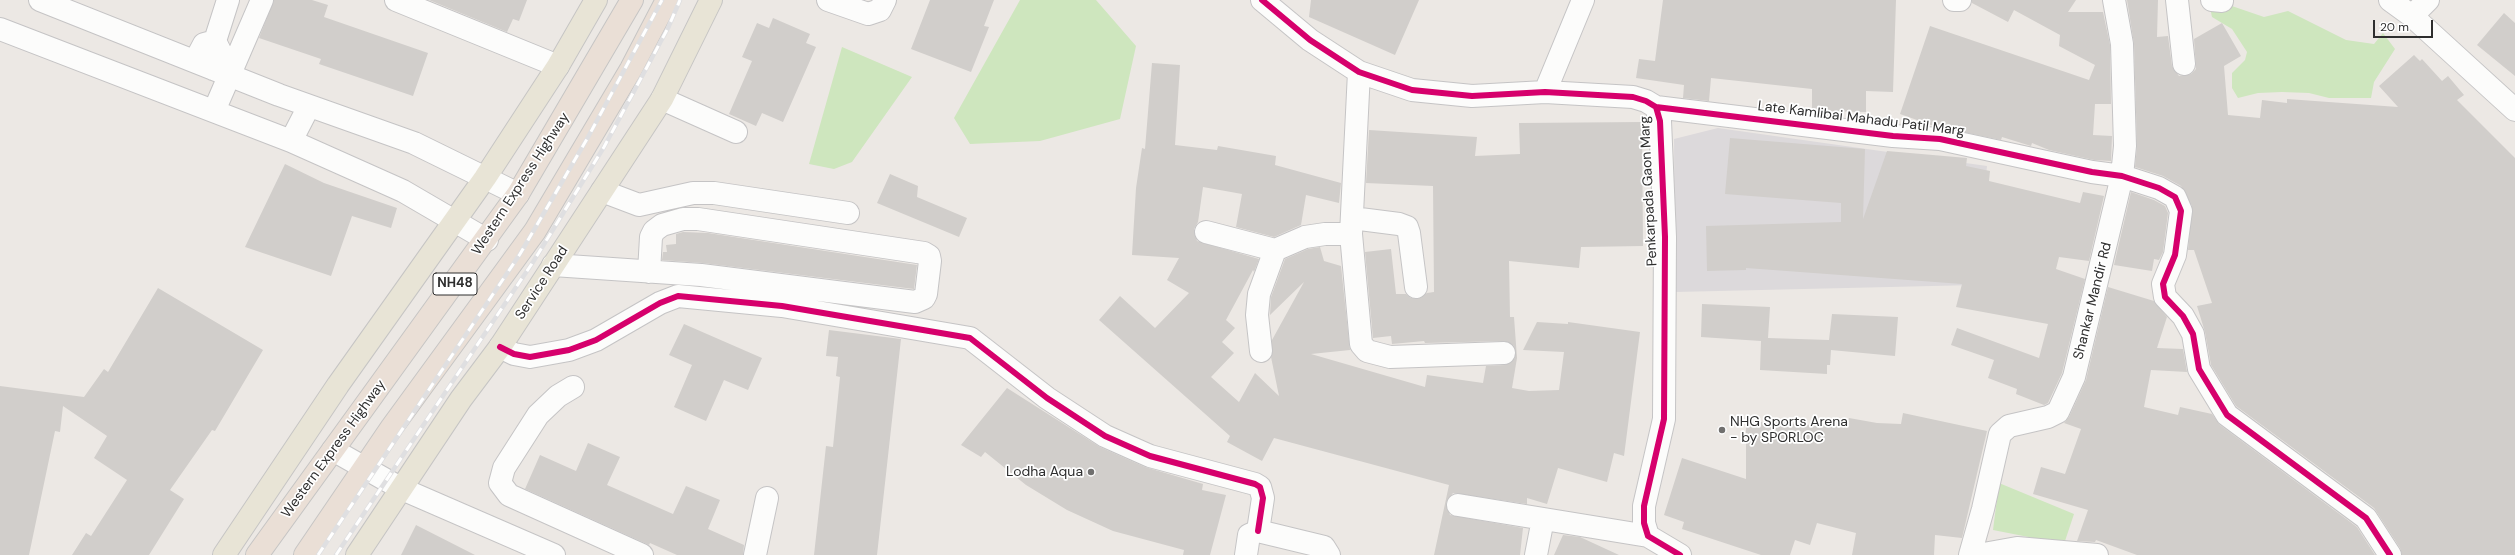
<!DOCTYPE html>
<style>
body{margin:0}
#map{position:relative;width:2515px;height:555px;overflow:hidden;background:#ece8e4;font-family:"DM Sans",sans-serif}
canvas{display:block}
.scale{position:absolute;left:2373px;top:20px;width:60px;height:18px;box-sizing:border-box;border:2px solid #2e2e2e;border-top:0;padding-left:5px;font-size:12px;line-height:14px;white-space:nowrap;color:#2e2e2e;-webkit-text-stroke:3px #fff;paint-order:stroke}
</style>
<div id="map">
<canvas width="2515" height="555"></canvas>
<div class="scale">20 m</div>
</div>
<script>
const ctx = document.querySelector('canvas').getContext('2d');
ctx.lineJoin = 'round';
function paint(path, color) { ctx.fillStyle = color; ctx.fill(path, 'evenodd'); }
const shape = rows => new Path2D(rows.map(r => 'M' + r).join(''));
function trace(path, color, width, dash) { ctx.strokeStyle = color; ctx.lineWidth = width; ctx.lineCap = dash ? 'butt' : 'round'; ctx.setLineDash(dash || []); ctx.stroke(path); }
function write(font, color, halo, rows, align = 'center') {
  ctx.font = font + ' "DM Sans",sans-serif'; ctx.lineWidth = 3.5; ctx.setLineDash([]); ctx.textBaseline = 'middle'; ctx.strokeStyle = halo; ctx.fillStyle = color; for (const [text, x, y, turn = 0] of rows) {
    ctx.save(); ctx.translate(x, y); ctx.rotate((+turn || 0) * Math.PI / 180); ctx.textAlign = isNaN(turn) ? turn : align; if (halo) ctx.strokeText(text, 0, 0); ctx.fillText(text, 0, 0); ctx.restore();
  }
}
paint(shape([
 [1718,128,1987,166,1975,285,1675,292,1674,139]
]), '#dcd9db');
paint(shape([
 [1020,0,1096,0,1136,46,1120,119,1040,141,970,144,954,118],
 [2209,3,2226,4,2264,17,2288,11,2346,40,2374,44,2383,33,2395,49,2374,82,2371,98,2329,98,2309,93,2282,92,2258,93,2238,98,2232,88,2232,73,2245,60,2247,52,2232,29,2212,17],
 [842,47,912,77,852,162,834,169,809,164],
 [1999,483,2074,514,2064,544,1993,530]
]), '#cee6be');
paint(shape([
 [274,0,312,0,328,5,324,17,428,53,413,96,319,64,321,59,259,38],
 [429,0,527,0,519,21,513,19,507,32],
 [930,0,994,0,984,26,989,27,971,72,911,49],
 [1311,0,1419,0,1395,55,1309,17],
 [1663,0,1896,0,1893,92,1866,91,1866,112,1812,111,1812,89,1711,78,1709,101,1683,98,1684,85,1636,78,1639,59,1655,61],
 [1972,0,2076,0,2068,12,2103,12,2110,45,2111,104,2095,104,2093,135,2112,136,2111,161,2094,160,2049,150,2032,143,2031,146,2002,137,2001,140,1934,126,1900,114,1930,26,2089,80,2095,65,2059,46,2060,35,2014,10,2008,22,1972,3],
 [2127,0,2158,0,2157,37,2168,36,2172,66,2179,76,2191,74,2196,69,2194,39,2222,23,2241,56,2224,66,2228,115,2260,118,2262,100,2287,103,2287,99,2398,107,2379,86,2414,55,2420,61,2422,59,2442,81,2448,76,2464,95,2457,100,2515,158,2515,555,2402,555,2400,548,2374,508,2236,406,2211,365,2205,332,2197,306,2212,303,2194,250,2188,250,2192,206,2181,186,2163,176,2135,167,2137,146,2134,44],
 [2504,13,2515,23,2515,76,2477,45],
 [773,18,810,34,806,43,816,47,783,122,762,113,756,126,729,114,752,61,742,57,757,23,769,28],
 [1152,63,1180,65,1175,145,1217,150,1218,146,1276,156,1275,165,1341,183,1339,203,1306,195,1301,225,1274,237,1236,227,1242,194,1203,187,1198,222,1194,229,1197,241,1259,259,1254,272,1253,270,1226,320,1235,328,1222,342,1234,353,1211,377,1239,402,1255,373,1279,396,1271,357,1272,340,1304,282,1270,315,1271,297,1285,259,1308,249,1320,247,1324,261,1341,266,1350,350,1311,354,1425,387,1427,375,1483,383,1486,366,1505,365,1515,358,1514,346,1504,341,1425,343,1424,341,1392,344,1391,336,1373,338,1365,252,1391,249,1396,294,1406,294,1411,298,1417,299,1427,293,1434,292,1433,186,1366,183,1369,130,1477,137,1475,156,1520,154,1519,123,1642,122,1643,246,1581,247,1579,268,1509,261,1510,317,1514,317,1517,358,1512,388,1529,391,1559,390,1564,352,1523,350,1537,322,1568,324,1568,322,1640,332,1624,456,1614,453,1607,482,1558,468,1547,504,1527,498,1527,504,1453,493,1446,503,1450,515,1523,528,1520,555,1434,555,1449,485,1274,438,1262,461,1227,442,1230,436,1099,320,1120,296,1155,328,1189,293,1167,280,1179,258,1132,255,1136,188,1142,148,1145,149],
 [1730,138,1865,149,1863,219,1887,151,1967,158,1966,166,1990,171,1989,181,2080,203,2083,192,2104,196,2089,261,2059,257,2056,269,2085,279,2062,373,2048,403,2044,405,2016,394,2017,389,1988,378,1994,360,1951,345,1957,328,2039,358,2048,324,1956,307,1962,284,1746,268,1746,270,1707,271,1706,226,1841,222,1841,203,1725,194],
 [285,164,324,183,397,208,391,228,352,216,331,276,245,247],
 [890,174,918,186,917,197,967,218,959,237,877,203],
 [2131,192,2154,200,2165,206,2168,213,2163,252,2159,260,2154,259,2152,271,2114,265],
 [683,232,708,233,917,265,914,289,703,263,662,260,663,252,667,252,666,245,676,244,676,234],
 [2108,287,2154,301,2167,317,2157,348,2183,349,2187,372,2151,370,2144,407,2178,415,2180,407,2212,414,2220,425,2357,527,2375,555,2137,555,2096,540,2095,542,2077,541,2088,510,2033,494,2041,467,2065,474,2081,429,2064,423,2069,417,2086,380],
 [158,288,263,350,215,431,212,430,170,490,184,499,149,555,72,555,86,533,91,536,127,480,94,458,107,436,63,406,60,432,55,431,29,555,0,555,0,386,84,397,104,369,108,372],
 [1702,304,1770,307,1768,338,1829,340,1832,314,1898,317,1895,356,1831,350,1830,365,1827,365,1827,374,1760,370,1761,341,1701,337],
 [684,324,762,358,748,390,724,380,706,421,674,407,692,365,669,355],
 [829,330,901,339,877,555,814,555,826,446,833,447,840,377,836,376,838,357,826,356],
 [1007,388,1100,447,1145,467,1203,484,1202,490,1226,495,1210,555,1183,555,1184,550,1113,531,1067,510,1026,485,985,452,981,457,961,445],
 [1903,413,1987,431,1962,538,1935,535,1934,555,1852,555,1856,533,1817,523,1810,545,1795,540,1790,555,1761,555,1682,529,1684,522,1664,515,1682,458,1746,479,1746,421,1847,427,1849,418,1877,423,1901,424],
 [588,443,620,457,607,485,673,514,686,486,720,500,708,529,744,545,743,555,677,555,650,543,649,545,525,489,540,455,576,471],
 [416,525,475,555,401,555],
 [1563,535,1580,537,1619,555,1554,555]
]), '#d1cecb');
const minor = shape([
 [40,0,279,95,414,143,518,194],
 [396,0,558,66],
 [828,0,868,14,880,10,885,0],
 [1262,0,1310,40,1359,72,1412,90,1472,96,1545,92,1633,97,1646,101,1656,107,1660,121,1665,237,1664,419,1644,506,1644,523,1648,536,1680,555],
 [1954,0,1960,0],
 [2177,0,2184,64],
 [2212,0,2222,1],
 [2390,0,2412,16,2515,110],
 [2412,16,2428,0],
 [0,29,291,141,403,191,487,240],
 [215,41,228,0],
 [195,61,204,44,215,41,220,51,213,69],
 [1359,72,1351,234,1361,344,1367,351,1390,357,1504,353],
 [1545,92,1583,0],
 [662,99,736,132],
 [1656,107,1893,136,1940,139,2092,172,2122,176,2159,188,2175,197,2181,211,2175,255,2163,284,2165,297,2183,316,2193,334,2199,369,2227,415,2366,518,2390,555],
 [214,111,262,0],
 [291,141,309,106],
 [602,191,639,205,693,193,714,193,848,213],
 [1352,218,1399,224,1407,227,1409,233,1416,287],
 [1206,232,1275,250],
 [553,265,701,275,915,302,924,298,926,294,930,261,929,256,924,253,698,219,683,219,662,225,654,231,651,237,649,272],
 [500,347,514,354,530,357,569,350,596,340,660,303,678,296,782,306,970,338,1047,398,1105,436,1150,456,1255,484,1260,487,1263,498,1258,531],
 [1261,351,1257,315,1259,294,1275,250,1305,237,1325,234,1351,234],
 [573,387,558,396,538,415,504,468,500,483,509,495,642,555],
 [333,450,402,489,554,555],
 [1458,505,1648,536],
 [755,555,767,498],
 [1246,555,1249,535,1258,531,1324,547,1329,555],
 [1536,555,1543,519],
 [1970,555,1983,509,2000,434,2009,426,2048,417,2058,412,2074,377,2122,176,2125,146,2122,44,2114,0],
 [1978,555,2017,548,2097,555]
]);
const major = shape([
 [224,555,338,385,485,178,558,66,596,0],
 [357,555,461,399,500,347,662,99,711,0]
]);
const highway = shape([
 [257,555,518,194,632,0],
 [305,555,392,427,535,231,631,69,667,0]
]);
trace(minor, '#c5c4c5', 24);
trace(major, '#c6c5c4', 24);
trace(highway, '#c6c5c4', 24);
trace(minor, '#fcfcfb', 22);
trace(major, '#e8e4d6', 22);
trace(highway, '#eadfd6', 22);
const rail = shape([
 [318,555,520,254,587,139,662,0],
 [336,555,533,262,604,147,668,28,680,0]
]);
trace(rail, '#dfdfe1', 4.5);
trace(rail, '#fff', 3, [9]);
trace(shape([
 [1262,0,1310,40,1359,72,1412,90,1472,96,1545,92,1633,97,1646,101,1656,107,1660,121,1665,237,1664,419,1644,506,1644,523,1648,536,1680,555],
 [1656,107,1893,136,1940,139,2092,172,2122,176,2159,188,2175,197,2181,211,2175,255,2163,284,2165,297,2183,316,2193,334,2199,369,2227,415,2366,518,2390,555],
 [500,347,514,354,530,357,569,350,596,340,660,303,678,296,782,306,970,338,1047,398,1105,436,1150,456,1255,484,1260,487,1263,498,1258,531]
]), '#d6006c', 6);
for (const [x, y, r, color] of [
 [1722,430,4,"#706f6e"],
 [1091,472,4,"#706f6e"]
]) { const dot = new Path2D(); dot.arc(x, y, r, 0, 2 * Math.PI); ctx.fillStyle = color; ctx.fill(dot); trace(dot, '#fff', 1.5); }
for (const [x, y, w] of [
 [455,284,44]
]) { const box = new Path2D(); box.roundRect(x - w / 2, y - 11, w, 22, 3); ctx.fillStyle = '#fff'; ctx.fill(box); trace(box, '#2e2e2e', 1); }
write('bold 13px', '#2e2e2e', null, [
 ["NH48",455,284]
]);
write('14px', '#2e2e2e', '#fff', [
 ["Late Kamlibai Mahadu Patil Marg",1861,119,7],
 ["Western Express Highway",521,184,-57],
 ["Penkarpada Gaon Marg",1649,191,-93],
 ["Service Road",542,283,-57],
 ["Shankar Mandir Rd",2093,301,-76],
 ["Western Express Highway",334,449,-54]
]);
write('14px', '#2e2e2e', '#fff', [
 ["NHG Sports Arena",1730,422],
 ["- by SPORLOC",1730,438],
 ["Lodha Aqua",1083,472,"right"]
], 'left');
</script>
